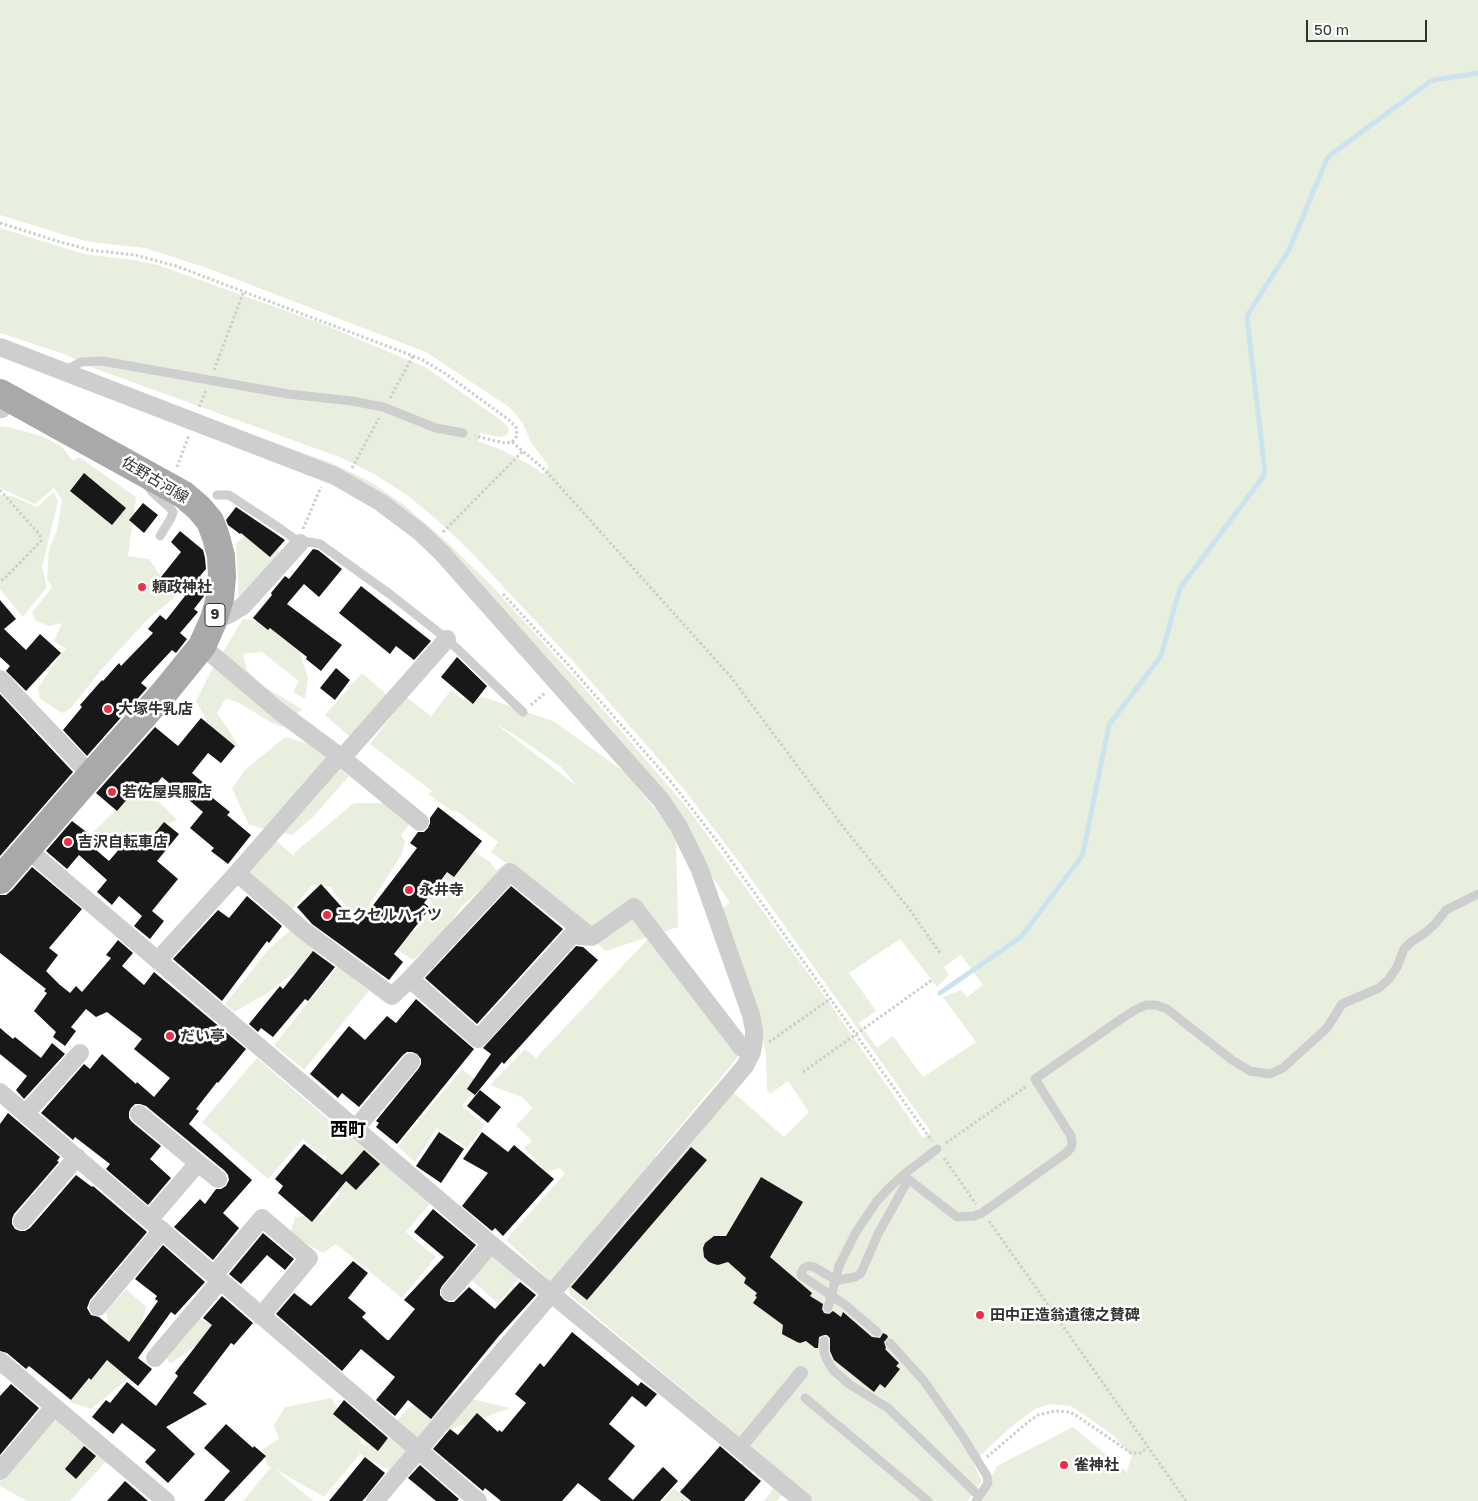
<!DOCTYPE html>
<meta charset="utf-8">
<style>
body{margin:0}
#map{position:relative;width:1478px;height:1501px;overflow:hidden;background:#fff;font-family:"Golos Text",sans-serif}
canvas{display:block}
.scale{position:absolute;left:1306px;top:20px;width:121px;height:22px;box-sizing:border-box;border:2px solid #313131;border-top:0;padding-left:6px;font-size:15px;line-height:18px;white-space:nowrap;color:#313131;-webkit-text-stroke:4px #fff;paint-order:stroke}
</style>
<div id="map">
<canvas width="1478" height="1501"></canvas>
<div class="scale">50 m</div>
</div>
<script>
const ctx = document.querySelector('canvas').getContext('2d');
ctx.lineJoin = 'round';
function paint(path, color) { ctx.fillStyle = color; ctx.fill(path, 'evenodd'); }
const shape = rows => new Path2D(rows.map(r => 'M' + r).join(''));
function trace(path, color, width, dash) { ctx.strokeStyle = color; ctx.lineWidth = width; ctx.lineCap = dash ? 'butt' : 'round'; ctx.setLineDash(dash || []); ctx.stroke(path); }
function write(font, color, halo, rows, align = 'center') {
  ctx.font = font + ' "Golos Text","Noto Sans JP",sans-serif'; ctx.lineWidth = 5; ctx.setLineDash([]); ctx.textBaseline = 'middle'; ctx.strokeStyle = halo; ctx.fillStyle = color; for (const [text, x, y, turn = 0] of rows) {
    ctx.save(); ctx.translate(x, y); ctx.rotate((+turn || 0) * Math.PI / 180); ctx.textAlign = isNaN(turn) ? turn : align; if (halo) ctx.strokeText(text, 0, 0); ctx.fillText(text, 0, 0); ctx.restore();
  }
}
paint(shape([
 [0,0,1478,0,1478,1501,979,1501,997,1466,1073,1427,1128,1473,1127,1470,1132,1456,1113,1435,1093,1421,1071,1406,1052,1404,1037,1408,1024,1417,1010,1428,973,1462,982,1481,968,1501,812,1501,743,1443,735,1433,570,1295,568,1286,608,1238,587,1239,551,1282,506,1240,565,1173,560,1168,547,1172,524,1148,532,1141,516,1126,533,1108,522,1097,490,1085,525,1049,536,1058,648,939,738,1057,656,1155,646,1193,733,1092,784,1137,809,1112,788,1081,770,1094,767,1089,766,1056,760,1018,720,910,730,903,708,870,700,851,399,506,146,396,334,464,371,482,404,505,446,541,494,588,588,692,689,810,824,995,923,1138,931,1132,742,866,686,792,650,749,571,659,469,550,436,519,407,495,374,474,342,458,99,370,64,354,0,333,0,228,84,254,133,260,158,265,320,323,425,367,501,420,509,429,507,435,501,437,480,433,478,441,499,449,529,464,543,474,549,466,532,444,522,422,509,407,426,352,204,267,145,248,90,242,61,234,0,215],
 [900,939,937,987,949,975,944,967,961,955,983,985,967,997,961,990,943,997,976,1042,923,1077,893,1036,877,1048,859,1023,876,1011,849,973],
 [0,426,8,427,44,437,62,447,73,461,79,457,136,497,128,556,149,559,175,597,147,620,101,670,70,709,62,713,40,699,38,688,61,653,66,649,54,641,62,623,49,626,36,621,32,613,52,587,47,579,49,549,57,530,62,500,54,488,35,504,0,488],
 [54,492,58,502,42,567,47,587,23,617,0,589,0,495,12,496,37,507],
 [260,526,281,554,239,600,236,543],
 [243,619,263,622,297,643,308,678,305,699,293,692,299,681,262,652,243,654,247,670,265,687,302,709,283,727,274,724,239,703,226,698,217,713,226,726,240,748,215,734,196,701,209,675],
 [362,673,387,695,350,737,325,715],
 [451,690,464,700,483,697,553,721,626,773,676,835,678,927,606,951,599,945,589,927,528,880,494,878,461,907,451,922,429,947,413,960,405,955,348,908,333,892,332,887,312,885,291,911,247,873,275,840,295,857,294,853,354,803,383,803,410,824,401,835,405,841,402,854,368,907,381,925,405,939,420,926,434,906,422,888,472,850,490,862,496,870,506,863,491,852,498,842,457,811,452,811,428,794,432,791,370,744,406,697,431,716],
 [496,724,515,735,561,767,578,787],
 [285,737,309,744,349,776,312,818,292,835,249,825,232,788,245,770],
 [137,790,145,798,159,802,177,820,115,847,94,846,85,840],
 [291,926,319,953,269,992,234,1012,225,1004,269,949,287,933],
 [338,966,369,991,304,1070,274,1045],
 [257,1058,344,1133,334,1145,349,1130,433,1200,406,1232,436,1257,402,1298,336,1244,323,1253,290,1234,295,1217,322,1214,340,1194,326,1177,326,1155,323,1157,303,1139,268,1179,202,1122],
 [462,1069,481,1084,462,1106,485,1125,467,1148,437,1128,415,1162,398,1146],
 [492,1254,521,1276,498,1303,471,1280],
 [126,1289,146,1307,128,1379,91,1409,69,1402,115,1352,106,1312],
 [198,1318,221,1328,170,1364,166,1357],
 [446,1393,510,1408,418,1441,396,1422,408,1408],
 [331,1398,364,1446,397,1437,408,1451,391,1471,360,1454,324,1497,275,1469,313,1501,243,1501,271,1467,267,1465,263,1449,279,1439,274,1425,285,1407],
 [54,1413,107,1460,70,1501,27,1501,0,1486,0,1481],
 [674,1488,689,1501,663,1501],
 [774,1488,782,1495,777,1501,764,1501]
]), '#e8efdf');
trace(shape([
 [940,993,1021,937,1079,860,1083,853,1109,725,1161,656,1180,588,1263,477,1265,472,1247,318,1248,314,1289,250,1326,161,1329,156,1428,83,1434,80,1478,73]
]), '#cbe3ef', 5);
paint(shape([
 [84,473,126,508,112,525,70,491],
 [143,503,158,515,144,533,129,520],
 [236,507,285,540,270,557,241,533,240,534,228,525,226,520],
 [180,531,203,550,205,558,206,569,200,576,206,581,204,596,194,609,198,612,180,633,187,639,176,653,172,650,141,683,147,688,87,756,63,730,82,707,80,705,102,680,103,681,119,663,121,666,153,633,148,629,160,615,166,620,185,596,161,577,181,552,171,542],
 [313,549,318,550,342,569,319,597,304,584,287,604,342,645,321,671,306,659,307,657,270,628,268,630,253,618,272,595,271,593,285,576,289,579],
 [361,586,431,641,414,660,396,646,390,654,339,613],
 [0,600,16,619,4,629,26,650,40,634,61,653,26,691,6,671,10,666,0,657],
 [457,657,487,686,473,704,441,677],
 [336,668,350,680,335,700,320,688],
 [0,694,73,772,0,856],
 [201,718,235,746,221,763,208,753,192,773,213,791,209,795,230,812,227,815,251,835,228,864,211,851,214,848,190,828,203,812,162,777,145,798,135,790,117,811,96,793,155,727,178,746],
 [438,807,482,841,454,877,447,872,424,903,430,908,394,954,403,962,389,980,312,924,297,907,321,884,358,925,417,848,410,843,418,832,424,832,428,828,430,823,430,818],
 [72,821,93,837,88,843,109,861,127,840,140,851,164,822,179,834,157,861,178,879,152,911,164,921,150,939,134,926,142,916,119,896,112,905,97,892,107,880,79,855,67,869,46,851],
 [32,867,82,909,49,948,58,955,46,971,60,985,70,993,76,986,82,992,111,958,106,955,118,940,133,953,122,966,144,985,154,972,246,1049,218,1083,217,1082,196,1109,199,1111,189,1124,252,1180,223,1213,239,1228,213,1260,174,1227,200,1199,205,1204,216,1189,221,1189,226,1186,229,1180,228,1175,225,1171,146,1106,140,1104,135,1104,131,1108,129,1112,129,1118,132,1122,161,1146,150,1159,171,1178,148,1205,106,1169,110,1164,75,1137,73,1140,41,1113,84,1064,90,1069,102,1054,136,1084,137,1082,154,1097,170,1078,134,1049,142,1039,107,1012,96,1017,86,1009,71,1027,76,1031,65,1046,53,1037,56,1032,34,1011,47,993,44,991,46,989,0,953,0,895,6,895,12,890],
 [511,886,563,929,477,1024,425,978],
 [247,896,282,926,269,943,267,941,222,1001,173,959,218,910,229,918],
 [576,946,583,947,598,960,504,1064,502,1062,475,1095,467,1089,491,1054,483,1048],
 [313,951,335,967,308,1001,305,999,273,1037,261,1028,258,1032,249,1024,280,986,283,989],
 [416,999,474,1049,397,1144,376,1127,379,1123,376,1121,419,1068,421,1064,421,1059,417,1054,412,1052,407,1052,403,1055,359,1107,342,1093,338,1098,310,1074,349,1026,365,1040,387,1016,396,1023],
 [0,1028,13,1039,15,1037,41,1058,52,1043,65,1054,24,1099,16,1090,27,1076,0,1054],
 [480,1090,501,1107,488,1123,467,1106],
 [8,1113,60,1157,57,1161,59,1162,14,1214,12,1219,12,1224,15,1229,20,1231,25,1231,30,1228,76,1175,92,1187,93,1186,147,1232,90,1300,87,1308,91,1315,99,1317,129,1342,158,1301,155,1299,157,1296,135,1279,163,1245,205,1282,175,1315,171,1312,138,1358,152,1369,138,1386,107,1360,91,1380,89,1378,71,1400,29,1366,26,1369,7,1353,0,1351,0,1124],
 [439,1132,464,1149,441,1183,416,1166],
 [482,1132,508,1152,514,1145,554,1179,503,1236,495,1228,492,1231,462,1206,488,1173,463,1159],
 [304,1144,342,1175,364,1150,380,1164,356,1190,346,1181,312,1222,278,1193,283,1186,275,1179],
 [691,1147,707,1160,587,1300,571,1287],
 [761,1177,803,1202,770,1257,812,1293,810,1296,823,1304,822,1309,824,1313,829,1314,833,1311,841,1317,843,1312,872,1337,880,1338,883,1333,887,1335,888,1337,884,1342,886,1348,885,1349,899,1363,896,1366,900,1369,885,1388,880,1384,874,1392,834,1360,830,1351,830,1338,827,1335,824,1335,819,1337,818,1348,815,1348,806,1341,800,1343,797,1342,782,1334,783,1325,753,1303,757,1297,755,1296,757,1293,744,1283,746,1278,728,1262,718,1265,714,1264,709,1262,704,1257,703,1248,705,1243,714,1236,726,1236],
 [433,1209,476,1245,442,1286,440,1290,440,1295,444,1300,449,1302,454,1302,469,1287,495,1309,520,1282,536,1295,498,1337,431,1419,408,1400,395,1416,376,1400,395,1377,361,1349,342,1371,276,1314,294,1293,311,1306,353,1261,368,1273,348,1298,366,1313,362,1317,387,1340,389,1340,415,1309,404,1300,444,1257,414,1232],
 [263,1233,294,1259,285,1270,267,1255,241,1284,229,1274],
 [222,1296,253,1323,234,1345,231,1343,193,1393,207,1404,166,1427,195,1454,168,1483,145,1462,156,1450,122,1423,113,1434,92,1417,106,1400,110,1403,127,1382,156,1406,178,1376,175,1373,212,1325,203,1318],
 [572,1332,638,1386,641,1382,657,1394,646,1407,632,1396,609,1424,635,1446,608,1479,633,1500,663,1467,678,1481,660,1501,601,1501,578,1483,562,1501,501,1501,485,1488,483,1491,433,1449,450,1429,458,1435,477,1413,498,1432,499,1430,502,1432,526,1403,515,1394,540,1363,544,1367],
 [11,1384,39,1408,0,1455,0,1396],
 [344,1400,388,1438,378,1451,333,1414],
 [226,1424,253,1448,254,1446,266,1456,224,1501,204,1501,230,1471,204,1448],
 [84,1446,96,1456,76,1479,65,1469],
 [720,1446,761,1481,744,1501,691,1501,680,1492],
 [365,1457,385,1473,365,1498,362,1501,329,1501],
 [420,1465,459,1499,457,1501,436,1501,408,1478],
 [125,1481,148,1501,107,1501]
]), '#181818');
trace(shape([
 [0,223,57,241,90,250,135,255,176,266,421,359,446,374,509,420,516,427,517,436,512,442,505,443,475,436],
 [214,370,244,291],
 [390,398,413,356],
 [199,407,206,390],
 [512,442,545,470,731,677,841,824,910,910,940,953],
 [177,467,189,435],
 [352,468,379,418],
 [0,490,40,535,41,541,4,579,0,581],
 [303,529,321,487],
 [443,532,523,451],
 [503,594,572,669,672,783,723,849,932,1141],
 [531,705,545,693],
 [769,1042,830,999],
 [803,1072,932,980],
 [946,1143,1027,1086],
 [944,1158,976,1204],
 [989,1221,1186,1501],
 [987,1457,1028,1422,1038,1415,1055,1411,1070,1412,1077,1416,1131,1453,1140,1453,1147,1448]
]), '#cecece', 3, [2.5, 2.5]);
trace(shape([
 [65,371,81,362,102,361,288,394,352,401,383,407,436,428,463,433],
 [0,414,4,413,14,403],
 [147,485,152,492,170,508,173,512,171,518,160,536],
 [217,495,229,495,281,529,300,543,309,542,320,544,391,595,447,639,523,712],
 [903,1175,957,1217,974,1216,982,1213,1066,1153,1071,1148,1072,1142,1071,1136,1035,1079,1124,1017,1135,1010,1146,1005,1156,1005,1167,1009,1232,1060,1250,1071,1270,1074,1283,1068,1327,1028,1342,1004,1379,988,1389,979,1397,967,1404,949,1411,942,1425,933,1435,924,1446,910,1478,894],
 [839,1266,856,1232,877,1201,889,1188,903,1175,937,1149],
 [877,1332,844,1304,802,1276,801,1273,804,1268,808,1266,814,1267,831,1277,839,1280,855,1277,861,1273,878,1234,908,1180],
 [824,1341,824,1352,827,1360,833,1370,849,1384,888,1408,979,1496],
 [890,1343,924,1381,963,1437,987,1476,988,1483,976,1501],
 [805,1398,928,1501]
]), '#cecece', 9);
trace(shape([
 [740,1447,801,1373]
]), '#cecece', 14);
trace(shape([
 [0,347,335,476,380,502,420,532,442,553,661,800,679,827,700,870,751,1015,754,1030,754,1041,752,1052,745,1066,375,1501],
 [214,619,228,615,243,606,300,543],
 [202,646,280,712,342,758,420,822],
 [0,679,91,775],
 [27,849,491,1244,803,1501],
 [237,873,303,930,392,996,410,979,510,872,591,937],
 [158,960,237,873,333,763,342,758,447,639],
 [410,979,478,1039,572,935,592,937,634,907,742,1048,752,1052],
 [0,1092,478,1501],
 [26,1113,80,1053],
 [139,1114,198,1163,150,1219],
 [356,1128,411,1062],
 [198,1163,218,1179],
 [22,1221,77,1157],
 [214,1275,262,1218,309,1258,261,1316],
 [450,1292,491,1244],
 [98,1307,162,1230],
 [155,1358,220,1281],
 [0,1361,166,1501],
 [0,1471,54,1407]
]), '#cecece', 18);
trace(shape([
 [0,393,184,495,199,508,210,521,216,537,221,556,222,577,220,598,214,619,202,646,163,694,91,775,0,880]
]), '#a9a9a9', 28);
trace(shape([
 [828,1308,839,1266]
]), '#cecece', 9);
for (const [x, y, r, color] of [
 [142,587,5,"#f02c47"],
 [108,709,5,"#f02c47"],
 [112,792,5,"#f02c47"],
 [68,842,5,"#f02c47"],
 [409,890,5,"#f02c47"],
 [327,915,5,"#f02c47"],
 [170,1036,5,"#f02c47"],
 [980,1315,5,"#f02c47"],
 [1064,1465,5,"#f02c47"]
]) { const dot = new Path2D(); dot.arc(x, y, r, 0, 2 * Math.PI); ctx.fillStyle = color; ctx.fill(dot); trace(dot, '#fff', 2); }
for (const [x, y, w] of [
 [215,615,20]
]) { const box = new Path2D(); box.roundRect(x - w / 2, y - 11.5, w, 23, 4); ctx.fillStyle = '#fff'; ctx.fill(box); trace(box, '#313131', 1); }
write('bold 14px', '#313131', null, [
 ["9",215,615]
]);
write('15px', '#313131', '#fff', [
 ["佐野古河線",155,480,31]
]);
write('bold 15px', '#313131', '#fff', [
 ["頼政神社",152,587],
 ["大塚牛乳店",118,709],
 ["若佐屋呉服店",122,792],
 ["吉沢自転車店",78,842],
 ["永井寺",419,890],
 ["エクセルハイツ",337,915],
 ["だい亭",180,1036],
 ["田中正造翁遺徳之賛碑",990,1315],
 ["雀神社",1074,1465]
], 'left');
write('bold 18px', '#000', '#fff', [
 ["西町",348,1130]
]);
</script>
